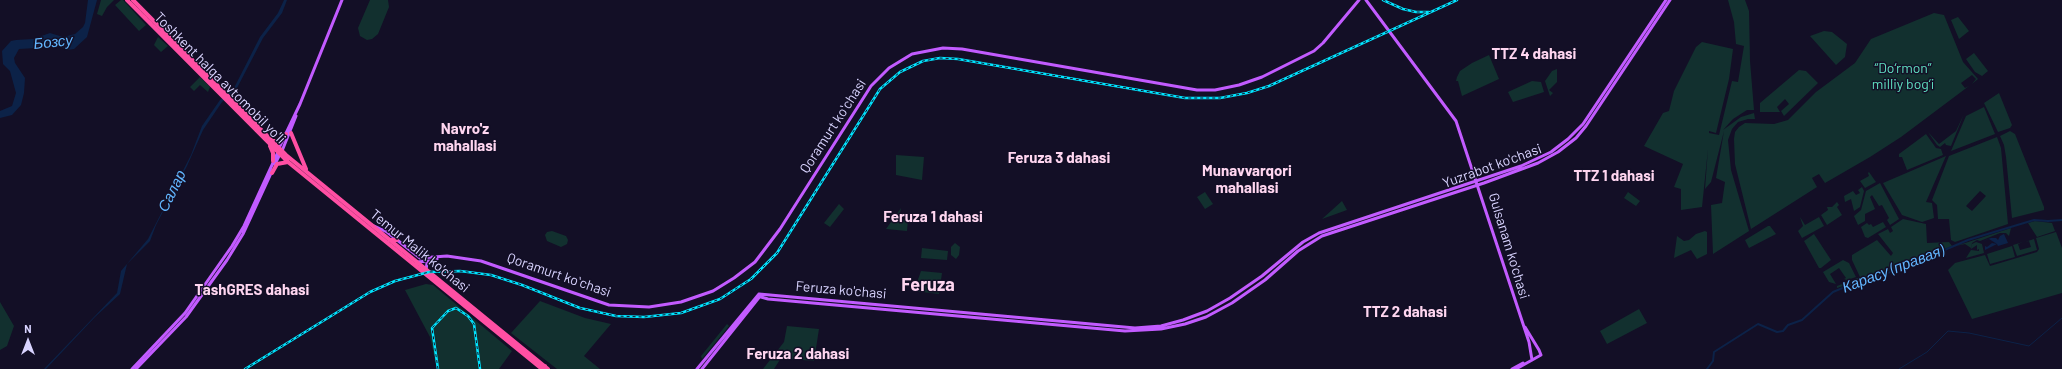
<!DOCTYPE html>
<meta charset="utf-8">
<style>
body{margin:0}
#map{position:relative;width:2062px;height:369px;overflow:hidden;background:#130f26;font-family:Barlow,sans-serif}
canvas{display:block}
.north{position:absolute;left:8px;top:321px;width:40px;height:40px;-webkit-text-stroke:3px #130f26;paint-order:stroke;rotate:0deg;font-size:11px;font-weight:700;line-height:16px;text-align:center;color:#d9d4ff}
.north::after{content:'';display:block;margin:auto;width:14px;height:18px;background:#d9d4ff;clip-path:polygon(50% 0,100% 100%,50% 72%,0 100%)}
</style>
<div id="map">
<canvas width="2062" height="369"></canvas>
<div class="north">N</div>
</div>
<script>
const ctx = document.querySelector('canvas').getContext('2d');
ctx.lineJoin = 'round';
function paint(path, color) { ctx.fillStyle = color; ctx.fill(path, 'evenodd'); }
const shape = rows => new Path2D(rows.map(r => 'M' + r).join(''));
function trace(path, color, width, dash) { ctx.strokeStyle = color; ctx.lineWidth = width; ctx.lineCap = dash ? 'butt' : 'round'; ctx.setLineDash(dash || []); ctx.stroke(path); }
function write(font, color, halo, rows, align = 'center') {
  ctx.font = font + ' Barlow,sans-serif'; ctx.lineWidth = 3; ctx.setLineDash([]); ctx.textBaseline = 'middle'; ctx.strokeStyle = halo; ctx.fillStyle = color; for (const [text, x, y, turn = 0] of rows) {
    ctx.save(); ctx.translate(x, y); ctx.rotate((+turn || 0) * Math.PI / 180); ctx.textAlign = isNaN(turn) ? turn : align; if (halo) ctx.strokeText(text, 0, 0); ctx.fillText(text, 0, 0); ctx.restore();
  }
}
paint(shape([
 [101,0,114,0,107,7,102,16,97,14],
 [121,0,123,0,146,25,139,31,115,5],
 [370,0,388,0,389,7,378,34,372,39,367,40,360,36,358,28],
 [1728,0,1745,0,1749,11,1750,61,1754,110,1747,110,1733,119,1723,130,1741,117,1754,113,1755,119,1748,119,1738,122,1732,129,1728,140,1731,170,1749,231,1713,254,1711,205,1722,203,1725,182,1716,178,1724,131,1711,182,1705,189,1708,149,1702,207,1681,210,1681,189,1674,187,1683,164,1644,146,1663,113,1669,111,1674,91,1696,47,1702,42,1733,49,1729,79,1716,133,1709,131,1709,133,1719,135,1732,81,1738,82,1744,46,1736,44,1734,22],
 [1934,13,1944,15,1963,62,1978,79,1972,84,1976,79,1972,75,1961,83,1965,88,1969,86,1901,137,1870,157,1825,183,1819,174,1812,178,1817,187,1751,229,1735,164,1734,139,1735,132,1739,127,1745,123,1774,124,1788,120,1816,92,1855,63,1871,39],
 [1958,17,1969,31,1959,39,1951,20],
 [1824,31,1832,32,1847,44,1845,57,1836,65,1810,36],
 [158,37,168,46,161,52,154,45],
 [1974,53,1988,71,1982,76,1975,72,1966,59],
 [1489,55,1499,79,1462,96,1458,81,1456,81,1457,77,1460,71,1472,63],
 [1557,69,1557,82,1549,90,1553,93,1550,96,1545,81,1552,71],
 [1799,70,1806,71,1818,83,1784,116,1781,111,1789,104,1785,99,1777,107,1780,112,1760,112,1760,103],
 [200,77,210,87,208,92,200,85,194,91,190,87],
 [1532,81,1541,82,1544,92,1513,102,1508,92],
 [1999,93,2012,125,2010,128,1998,132,1984,103],
 [1984,107,1995,134,1951,151,1966,116],
 [1964,114,1951,146,1946,145,1945,143,1940,147,1937,145,1928,132,1939,144,1956,131],
 [2010,131,2015,134,2044,207,2044,210,2012,218,2006,157,2004,145,2000,136],
 [1926,134,1936,148,1941,149,1943,155,1907,170,1902,157,1899,157,1899,154],
 [1997,137,2001,148,2008,224,1955,242,1951,240,1949,219,1938,219,1937,205,1932,200,1949,156],
 [1980,191,1986,196,1972,211,1966,206],
 [896,155,924,157,922,180,896,175],
 [1946,156,1926,202,1932,203,1934,218,1922,222,1902,215,1883,183],
 [1869,172,1876,182,1865,188,1860,181,1869,176,1868,173],
 [1880,183,1899,219,1890,225,1887,220,1889,218,1882,205,1879,206,1872,195,1870,197,1875,209,1865,214,1865,221,1858,225,1854,216,1861,210,1866,191],
 [1862,187,1864,191,1860,207,1854,211,1851,199,1845,202,1844,196,1853,191,1856,195,1860,193,1858,190],
 [1205,192,1213,204,1205,209,1197,197],
 [1628,192,1640,201,1636,206,1624,198],
 [1342,201,1347,210,1322,219],
 [1837,202,1839,205,1837,207,1842,215,1827,225,1821,215,1828,210,1827,207,1832,207],
 [839,204,844,209,830,227,824,223],
 [901,208,899,218,908,220,907,231,886,229],
 [1800,217,1805,225,1819,217,1824,226,1802,238,1798,231,1803,226],
 [1903,219,1926,224,1927,243,1949,242,1952,246,1912,263,1837,288,1837,286,1860,277,1852,260,1852,255,1877,240,1891,256,1893,253,1878,234,1888,229,1890,233,1893,231,1891,227],
 [2035,221,2052,223,2055,231,2037,237,2028,223],
 [1883,222,1886,227,1868,238,1865,237,1861,227,1867,223,1869,225,1871,224,1873,227],
 [1768,226,1770,226,1776,234,1749,248,1745,240],
 [2011,228,2009,236,2006,233,2000,233,1980,241,1977,240,1972,243,1971,248,1965,244,1956,246],
 [552,231,566,236,568,240,567,244,561,247,547,241,545,235,547,232],
 [1705,231,1707,232,1707,254,1697,259,1691,250,1674,258,1677,236,1684,241,1689,240,1696,234],
 [2056,232,2062,248,2062,293,1972,319,1948,270,1955,263,1985,255,1990,266,2037,252,2039,249,2036,238],
 [1814,234,1831,260,1821,268,1819,268,1804,241],
 [2034,239,2037,250,2017,256,2013,245,2023,242,2018,244,2020,250,2031,247,2029,241,2025,242],
 [1976,242,1982,244,1984,253,1966,258,1971,250,1979,251,1979,249,1977,250,1977,245,1971,249,1972,244],
 [955,243,960,247,959,255,956,259,951,255,951,247],
 [2012,246,2015,257,1990,264,1987,254],
 [922,248,948,251,947,260,921,258],
 [1843,260,1849,263,1856,277,1847,280,1844,279,1846,278,1839,268,1830,274,1836,284,1829,282,1823,272],
 [921,271,942,273,939,294,914,291],
 [426,284,433,285,512,351,499,369,437,369,430,337,405,290],
 [540,301,585,318,611,324,584,356,600,369,557,369,511,333],
 [0,302,14,326,7,346,0,350],
 [1639,309,1647,323,1607,344,1600,331],
 [727,324,729,326,702,359,701,356],
 [787,326,819,329,814,361,781,358,774,369,763,369,784,342]
]), '#12302f');
paint(shape([
 [88,0,97,0,87,37,74,49,67,50,52,43,36,48,19,49,14,58,15,63,25,78,24,93,21,105,12,115,0,118,0,111,12,106,16,93,10,71,3,64,2,51,11,41,16,40,33,39,50,33,63,37,75,34,83,27,85,23],
 [284,0,287,0,282,13,263,38,237,88,222,102,203,130,187,166,156,225,150,241,127,264,120,294,95,317,46,369,44,369,117,293,121,271,148,239,191,155,202,126,220,100,234,88,260,37,278,13],
 [2004,234,2008,243,1998,246,1997,244,1985,250,1985,246,1987,247,1992,243,1997,244,1989,239,1980,242,1991,238,1996,238,1998,240,2000,236]
]), '#0c2248');
trace(shape([
 [1899,369,1927,352,1948,331,1969,333,2029,346,2062,318]
]), '#0c2248', 1);
trace(shape([
 [1707,369,1713,361,1714,352,1758,324,1777,332,1783,331,1788,325,1802,320,1833,292,1852,284,1900,269,1968,240,2004,229,2034,220,2048,221,2062,220]
]), '#0c2248', 2);
trace(shape([
 [1366,0,1456,121,1529,342,1532,360],
 [279,148,300,104,342,0],
 [282,151,296,116],
 [275,164,280,154],
 [372,225,387,232,420,258,447,256,481,261,609,305,649,307,681,302,713,291,734,278,755,262,780,229,871,86,889,68,912,54,943,48,962,49,1197,90,1215,90,1239,85,1262,77,1314,51,1323,43,1359,0],
 [417,262,429,261],
 [426,270,427,263,437,259],
 [759,294,761,297,768,299,1125,331,1161,329,1185,324,1206,317,1232,303,1265,280,1298,251,1322,236,1484,183,1538,163,1558,152,1576,138,1586,126,1670,0],
 [759,294,1135,328,1161,326,1183,320,1207,311,1230,298,1262,276,1303,242,1319,233,1476,181,1521,166,1551,152,1568,139,1583,124,1666,0],
 [132,369,185,313,232,246,244,226,278,152],
 [136,369,186,317,227,260,243,234,272,171],
 [697,369,759,294],
 [702,369,761,295],
 [1512,369,1523,363],
 [1516,369,1541,355,1539,350,1525,327]
]), '#c25bff', 3);
trace(shape([
 [127,0,288,162,542,369,545,366],
 [133,0,286,155,548,369],
 [291,133,306,169],
 [272,141,280,141,286,134],
 [270,146,273,153,273,161],
 [272,173,277,164,288,162],
 [390,240,397,240]
]), '#ff4fa3', 4);
const rail = shape([
 [1383,0,1403,9,1416,12,1429,12],
 [245,369,370,292,395,281,429,272,460,271,491,275,522,285,580,308,616,316,644,317,681,313,720,299,751,279,777,253,880,89,900,72,923,61,940,58,958,59,1185,98,1220,98,1247,93,1269,86,1457,0],
 [438,369,432,328,448,311,456,308,468,316,474,324,480,369]
]);
trace(rail, '#00e5ff', 2.5);
trace(rail, '#130f26', 1, [3]);
write('14px', '#5fe0c0', '#130f26', [
 ["“Do‘rmon”",1903,68],
 ["milliy bog‘i",1903,84]
]);
write('14px', '#d9d4ff', '#130f26', [
 ["Toshkent halqa avtomobil yo'li",220,78,45],
 ["Qoramurt koʻchasi",833,126,-57],
 ["Yuzrabot ko'chasi",1492,166,-20],
 ["Gulsanam ko'chasi",1509,246,73],
 ["Temur Malik ko'chasi",420,251,39],
 ["Qoramurt koʻchasi",559,275,19],
 ["Feruza ko'chasi",841,290,5]
]);
write('italic 15px', '#62b6ff', '#130f26', [
 ["Бозсу",53,42,-6],
 ["Салар",172,191,-64],
 ["Карасу (правая)",1893,269,-21]
]);
write('bold 15px', '#ffd6f0', '#130f26', [
 ["TTZ 4 dahasi",1534,54],
 ["Navro'z",465,129],
 ["mahallasi",465,146],
 ["Feruza 3 dahasi",1059,158],
 ["Munavvarqori",1247,171],
 ["mahallasi",1247,188],
 ["TTZ 1 dahasi",1614,176],
 ["Feruza 1 dahasi",933,217],
 ["TashGRES dahasi",252,290],
 ["TTZ 2 dahasi",1405,312],
 ["Feruza 2 dahasi",798,354]
]);
write('bold 18px', '#ffd6f0', '#130f26', [
 ["Feruza",928,285]
]);
</script>
